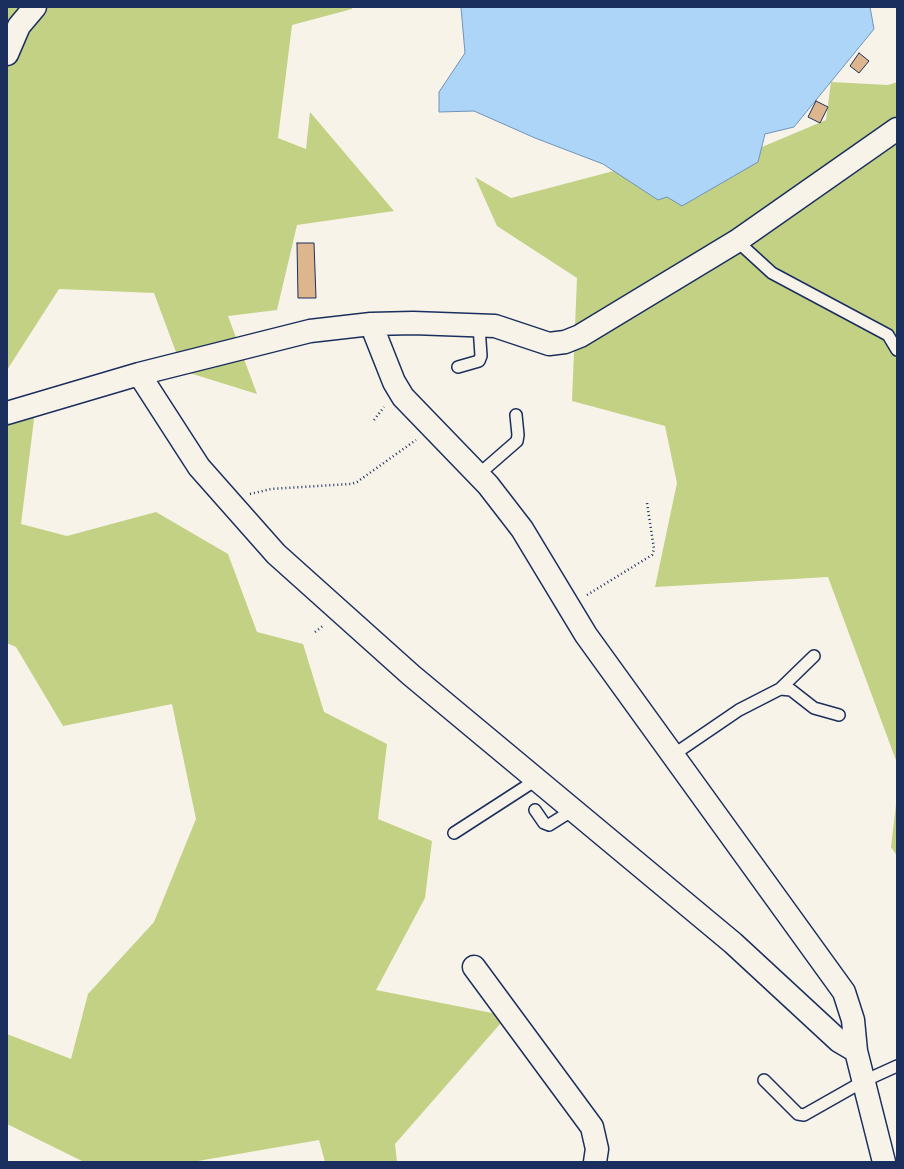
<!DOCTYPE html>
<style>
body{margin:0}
#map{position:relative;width:904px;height:1169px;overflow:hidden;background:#f7f3e8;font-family:"Shantell Sans",sans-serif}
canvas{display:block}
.frame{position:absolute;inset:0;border:8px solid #1b2f5e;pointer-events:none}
</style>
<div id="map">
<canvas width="904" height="1169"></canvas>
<div class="frame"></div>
</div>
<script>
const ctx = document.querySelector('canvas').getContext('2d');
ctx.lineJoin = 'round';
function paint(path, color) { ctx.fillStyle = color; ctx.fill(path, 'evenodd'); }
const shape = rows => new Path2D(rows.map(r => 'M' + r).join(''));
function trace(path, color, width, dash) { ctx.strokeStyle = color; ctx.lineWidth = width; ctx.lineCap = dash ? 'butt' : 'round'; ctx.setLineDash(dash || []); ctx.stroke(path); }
paint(shape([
 [7,7,353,7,352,9,292,25,278,138,306,149,310,112,394,211,297,225,277,310,228,316,257,394,183,371,154,293,59,289,7,370],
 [831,82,888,85,897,82,897,763,828,577,655,587,677,483,665,426,572,401,577,278,497,226,475,177,511,198,659,159,705,171,826,120],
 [7,404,35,411,21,524,67,536,156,512,228,554,257,632,303,644,324,712,387,744,378,819,432,841,425,898,376,990,507,1016,395,1144,397,1162,325,1162,319,1140,192,1162,84,1162,7,1124,7,1034,71,1059,88,994,154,922,196,819,172,704,63,726,16,647,7,643],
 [897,796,897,856,891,847]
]), '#c3d185');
const water = shape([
 [461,7,870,7,874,29,794,127,765,134,758,162,682,206,667,197,658,200,603,164,535,138,474,111,439,112,439,92,465,53,461,7]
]);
paint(water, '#acd5f7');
trace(water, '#7293ba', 1);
const building = shape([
 [859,53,869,61,859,73,850,66,859,53],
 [816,101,828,107,820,123,808,117,816,101],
 [297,243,314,243,316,298,298,298,297,243]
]);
paint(building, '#ddb68e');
trace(building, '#1b2f5e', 1);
const lane = shape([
 [737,241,772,273,888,335,897,350],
 [458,367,479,361,481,356,479,326],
 [478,475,517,441,518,435,516,415],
 [780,689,814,656],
 [673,755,739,710,780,689,791,690,814,708,839,715],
 [535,810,544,823,549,825,573,810],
 [454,833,536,780],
 [764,1080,798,1114,804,1115,864,1081,897,1066]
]);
const street = shape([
 [7,54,19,26,35,7],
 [371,324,394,382,403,397,488,485,522,529,586,635,844,992,853,1020,856,1051,884,1162],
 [139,374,199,467,276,554,411,675,733,943,839,1041,856,1051],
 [7,413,139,374,310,331,371,324,413,323,495,326,549,344,565,342,580,336,737,241,897,129],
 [474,967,592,1127,597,1149,595,1162]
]);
trace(lane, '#1b2f5e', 14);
trace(street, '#1b2f5e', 25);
trace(shape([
 [374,420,384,407],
 [250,494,271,489,351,484,357,482,416,440],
 [587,595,652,555,654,549,647,503],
 [315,632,324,625]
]), '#1b2f5e', 2.5, [1, 3]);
trace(lane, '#f7f3e8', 11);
trace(street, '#f7f3e8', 22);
</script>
